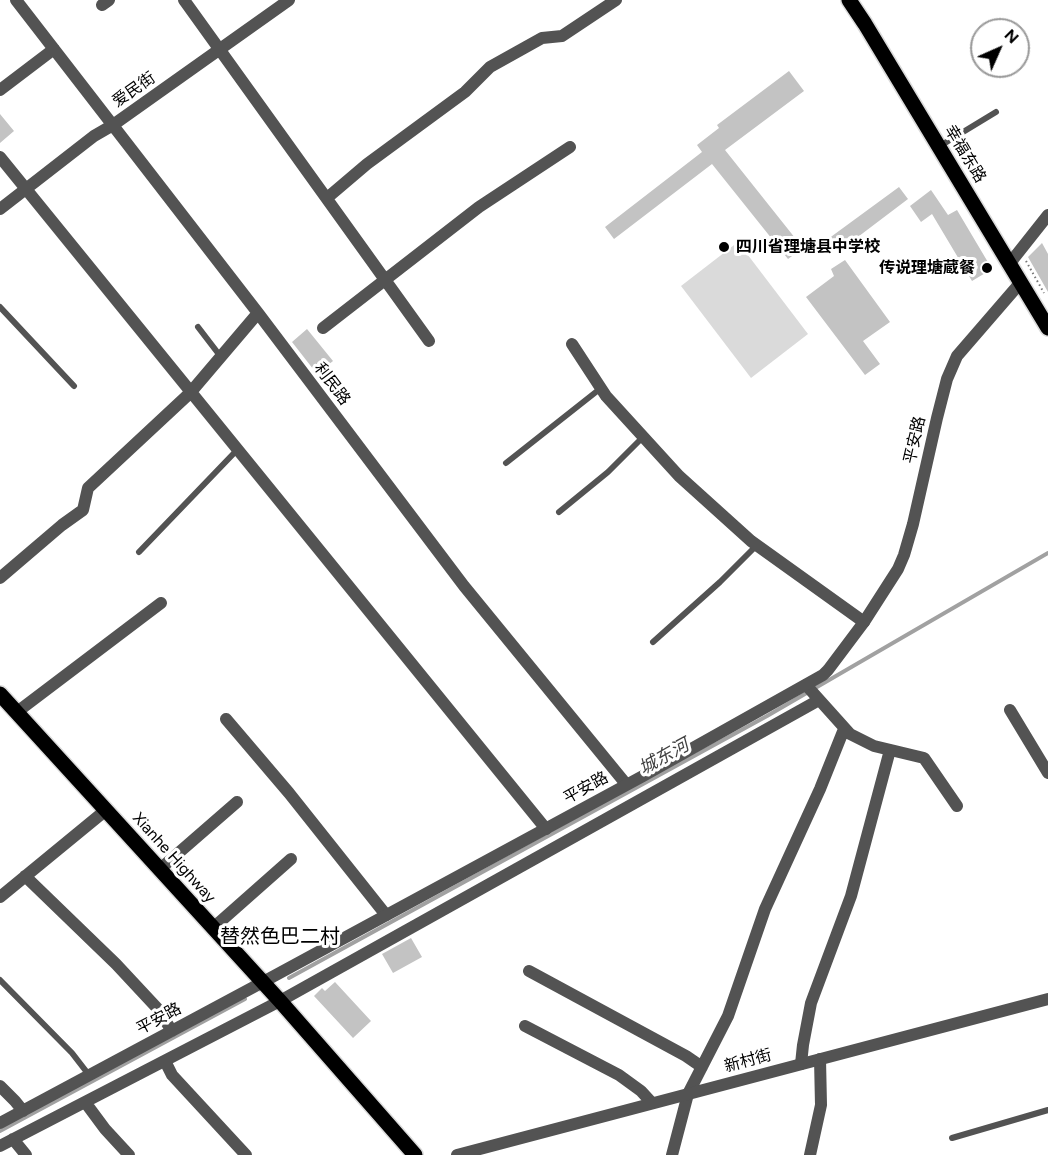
<!DOCTYPE html>
<meta charset="utf-8">
<style>
body{margin:0}
#map{position:relative;width:1048px;height:1155px;overflow:hidden;background:#fff;font-family:Figtree,sans-serif}
canvas{display:block}
.north{position:absolute;left:970px;top:18px;width:60px;height:60px;box-sizing:border-box;background:#fff;border:2px solid #999;border-radius:50%;rotate:45deg;font-size:16px;font-weight:700;line-height:24px;text-align:center;color:#000}
.north::after{content:'';display:block;margin:auto;width:21px;height:27px;background:#000;clip-path:polygon(50% 0,100% 100%,50% 72%,0 100%)}
</style>
<div id="map">
<canvas width="1048" height="1155"></canvas>
<div class="north">N</div>
</div>
<script>
const ctx = document.querySelector('canvas').getContext('2d');
ctx.lineJoin = 'round';
function paint(path, color) { ctx.fillStyle = color; ctx.fill(path, 'evenodd'); }
const shape = rows => new Path2D(rows.map(r => 'M' + r).join(''));
function trace(path, color, width, dash) { ctx.strokeStyle = color; ctx.lineWidth = width; ctx.lineCap = dash ? 'butt' : 'round'; ctx.setLineDash(dash || []); ctx.stroke(path); }
function write(font, color, halo, rows, align = 'center') {
  ctx.font = font + ' Figtree,"Noto Sans SC",sans-serif'; ctx.lineWidth = 6; ctx.setLineDash([]); ctx.textBaseline = 'middle'; ctx.strokeStyle = halo; ctx.fillStyle = color; for (const [text, x, y, turn = 0] of rows) {
    ctx.save(); ctx.translate(x, y); ctx.rotate((+turn || 0) * Math.PI / 180); ctx.textAlign = isNaN(turn) ? turn : align; if (halo) ctx.strokeText(text, 0, 0); ctx.fillText(text, 0, 0); ctx.restore();
  }
}
paint(shape([
 [738,242,808,334,751,378,681,286]
]), '#dadada');
trace(shape([
 [289,978,767,716,1048,553],
 [0,1131,245,999]
]), '#a1a1a1', 4);
paint(shape([
 [789,71,804,91,725,150,803,248,788,259,712,164,614,239,605,227,702,152,697,145,719,128,717,125],
 [0,114,14,131,0,143],
 [899,187,908,199,838,252,828,239],
 [931,190,948,215,957,210,992,269,972,281,932,214,921,222,910,206],
 [1042,243,1048,254,1048,292,1028,257],
 [845,260,890,322,863,341,880,364,865,375,806,297,834,276,831,269],
 [307,329,333,361,317,374,292,342],
 [411,938,422,957,393,973,382,954],
 [335,982,371,1021,353,1038,314,996,322,988,325,991]
]), '#c3c3c3');
const primary = shape([
 [849,0,865,24,1048,328],
 [0,694,280,1001,415,1155]
]);
trace(primary, '#dbdbdb', 18);
trace(shape([
 [1026,261,1044,293]
]), '#757575', 2, [1.5, 3]);
trace(shape([
 [940,146,996,112],
 [0,307,74,386],
 [198,327,221,357],
 [506,463,601,388],
 [559,512,608,472,643,437],
 [139,552,237,450],
 [653,642,720,582,757,545],
 [0,980,72,1053,89,1075],
 [952,1138,1048,1110]
]), '#535353', 6);
trace(shape([
 [16,0,258,313,464,586,626,784],
 [184,0,429,341],
 [102,5,109,0],
 [0,90,54,49],
 [0,157,546,829],
 [327,198,367,164,465,92,490,67,542,38,562,36,616,0],
 [0,209,94,136,113,125,289,0],
 [323,328,479,207,570,147],
 [572,344,606,396,679,476,751,541,864,622],
 [0,578,62,525,83,510,88,488,190,393,258,313],
 [806,685,850,734,874,746,924,758,957,806],
 [1010,710,1048,773],
 [17,712,161,603],
 [226,719,289,793,386,915],
 [160,869,237,802],
 [25,876,116,964,157,1008,172,1031],
 [0,897,106,810],
 [213,928,291,859],
 [529,971,686,1056,702,1067],
 [525,1026,619,1075,641,1091,652,1103],
 [165,1061,172,1075,246,1155],
 [801,1064,803,1045,811,1003,851,896,890,750],
 [0,1086,15,1101,23,1111],
 [85,1102,105,1129,129,1155],
 [0,1123,263,982],
 [13,1139,26,1155],
 [0,1146,280,1001,819,700],
 [672,1155,688,1094,728,1016,765,909,820,789,844,729],
 [810,1155,821,1105,820,1059]
]), '#535353', 12);
trace(shape([
 [1010,263,1048,215],
 [263,982,643,776,823,675,828,670,864,622,898,569,904,555,913,524,937,418,947,379,957,356,1021,282],
 [457,1155,1048,999]
]), '#535353', 12);
trace(primary, '#000', 15);
for (const [x, y, r, color] of [
 [724,247,6,"#000"],
 [987,268,6,"#000"]
]) { const dot = new Path2D(); dot.arc(x, y, r, 0, 2 * Math.PI); ctx.fillStyle = color; ctx.fill(dot); trace(dot, '#fff', 2); }
write('16px', '#000', '#fff', [
 ["爱民街",134,90,-35],
 ["幸福东路",965,154,59],
 ["利民路",332,384,53],
 ["平安路",915,440,-77],
 ["平安路",586,788,-29],
 ["Xianhe Highway",174,858,48],
 ["平安路",159,1019,-28],
 ["新村街",748,1061,-15]
]);
write('bold 16px', '#000', '#fff', [
 ["四川省理塘县中学校",736,247],
 ["传说理塘蔵餐",975,268,"right"]
], 'left');
write('italic 18px', '#424242', '#fff', [
 ["城东河",664,757,-29]
]);
write('20px', '#000', '#fff', [
 ["替然色巴二村",280,937]
]);
</script>
